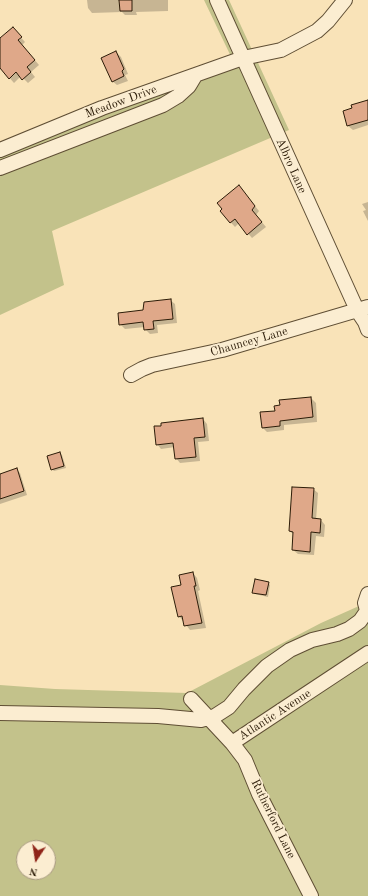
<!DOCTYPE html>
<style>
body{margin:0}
#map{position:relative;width:368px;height:896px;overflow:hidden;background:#f9e3b8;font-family:"Old Standard TT",serif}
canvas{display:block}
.north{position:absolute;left:16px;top:840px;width:40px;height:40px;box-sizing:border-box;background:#fbedd1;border:1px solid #a89981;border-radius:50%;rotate:192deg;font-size:11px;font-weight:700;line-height:16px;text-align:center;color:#2c1c08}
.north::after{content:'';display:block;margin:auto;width:14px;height:18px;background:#8f2418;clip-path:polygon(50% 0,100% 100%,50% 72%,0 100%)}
</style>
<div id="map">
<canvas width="368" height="896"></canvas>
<div class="north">N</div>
</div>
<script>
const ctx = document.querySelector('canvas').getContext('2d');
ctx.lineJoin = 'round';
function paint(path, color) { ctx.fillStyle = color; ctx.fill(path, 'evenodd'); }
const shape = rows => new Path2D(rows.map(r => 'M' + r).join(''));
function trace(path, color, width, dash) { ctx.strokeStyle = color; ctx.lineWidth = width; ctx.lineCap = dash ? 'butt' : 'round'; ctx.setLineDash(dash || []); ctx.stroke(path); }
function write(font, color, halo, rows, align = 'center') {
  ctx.font = font + ' "Old Standard TT",serif'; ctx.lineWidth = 3.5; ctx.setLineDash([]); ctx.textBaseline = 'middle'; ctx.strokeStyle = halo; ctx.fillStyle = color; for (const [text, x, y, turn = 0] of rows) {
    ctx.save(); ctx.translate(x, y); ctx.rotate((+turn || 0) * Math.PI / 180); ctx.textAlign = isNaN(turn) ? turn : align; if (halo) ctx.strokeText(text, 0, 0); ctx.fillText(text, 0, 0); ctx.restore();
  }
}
paint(shape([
 [204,0,229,0,289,130,52,231,64,285,0,315,0,154,235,65],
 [368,592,368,896,0,896,0,685,55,689,187,693,321,623,359,606],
 [24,848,48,848,48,872,24,872]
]), '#c3c28b');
paint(shape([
 [87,0,168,0,168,11,136,12,137,15,125,15,122,12,92,13,88,8],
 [17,33,25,42,22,45,39,65,31,72,35,77,28,83,21,76,14,83,0,67,0,40],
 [116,52,121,57,128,74,125,75,128,81,117,85,112,81],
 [368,100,368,125,353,130,348,126,344,112,354,108],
 [243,191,259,211,256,215,266,227,252,238,239,223,235,227,221,212],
 [368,202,368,221,363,211,366,210,362,204],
 [170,300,175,304,177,323,157,325,158,333,150,334,145,329,145,327,125,329,120,324,143,311],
 [311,398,316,403,317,422,284,425,284,430,267,432,262,427,276,412],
 [203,419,207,424,209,441,198,442,200,461,180,463,176,458,175,447,161,449,157,444],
 [60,453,62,455,66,468,54,471,52,469],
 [17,470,20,473,27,495,0,504,0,475],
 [313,489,318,493,316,520,321,520,325,525,324,537,316,536,314,555,298,554,293,550,294,535,290,531],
 [193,573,197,578,200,590,198,591,206,628,190,630,179,616,183,586],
 [268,583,270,585,268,597,255,594,253,592]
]), '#0003');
const building = shape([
 [119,0,132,0,132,11,120,11,119,0],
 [13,27,22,37,18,40,35,60,27,67,31,72,22,80,16,72,9,79,0,68,0,38,13,27],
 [116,51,124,69,122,71,124,76,112,82,101,58,116,51],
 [368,100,368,120,347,126,343,111,352,108,351,105,368,100],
 [239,185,255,206,252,210,262,222,247,235,235,219,230,223,220,211,222,209,217,203,239,185],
 [171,299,173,319,153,321,154,329,144,330,143,322,119,325,118,313,143,310,144,302,171,299],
 [311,397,313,417,280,421,280,426,262,428,260,412,275,411,274,406,280,405,279,400,311,397],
 [203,418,205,437,194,438,196,457,175,459,173,443,156,445,154,426,161,426,161,423,203,418],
 [60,452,64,466,51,470,47,456,60,452],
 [17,468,24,491,0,499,0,474,17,468],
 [292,487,314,488,312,518,321,519,320,533,311,532,310,552,292,550,293,532,289,531,292,487],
 [193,572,196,586,194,586,202,623,184,626,182,616,178,617,171,587,181,585,179,575,193,572],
 [255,579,269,582,266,595,252,593,255,579]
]);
paint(building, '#dfa889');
trace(building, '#2c1c08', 1);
const minor = shape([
 [217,0,357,310,365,322,368,330],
 [0,150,102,108,243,58,281,50,317,31,328,21,345,0],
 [0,168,163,105,178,96,189,86,195,76],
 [131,375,142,369,152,365,222,350,368,307],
 [368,594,365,603,368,614],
 [191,699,232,743,368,653],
 [0,713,158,716,201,720,215,716,229,707,244,689,267,666,290,650,312,640,337,634,349,629,360,621,367,611],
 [232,743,245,760,259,794,311,896]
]);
trace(minor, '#5f4e34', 16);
trace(minor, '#fbedd1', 14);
write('12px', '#2c1c08', '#fbedd1', [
 ["Meadow Drive",121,102,-20],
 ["Albro Lane",291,166,66],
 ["Chauncey Lane",249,342,-16],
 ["Atlantic Avenue",275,715,-33],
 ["Rutherford Lane",273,819,64]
]);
</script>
